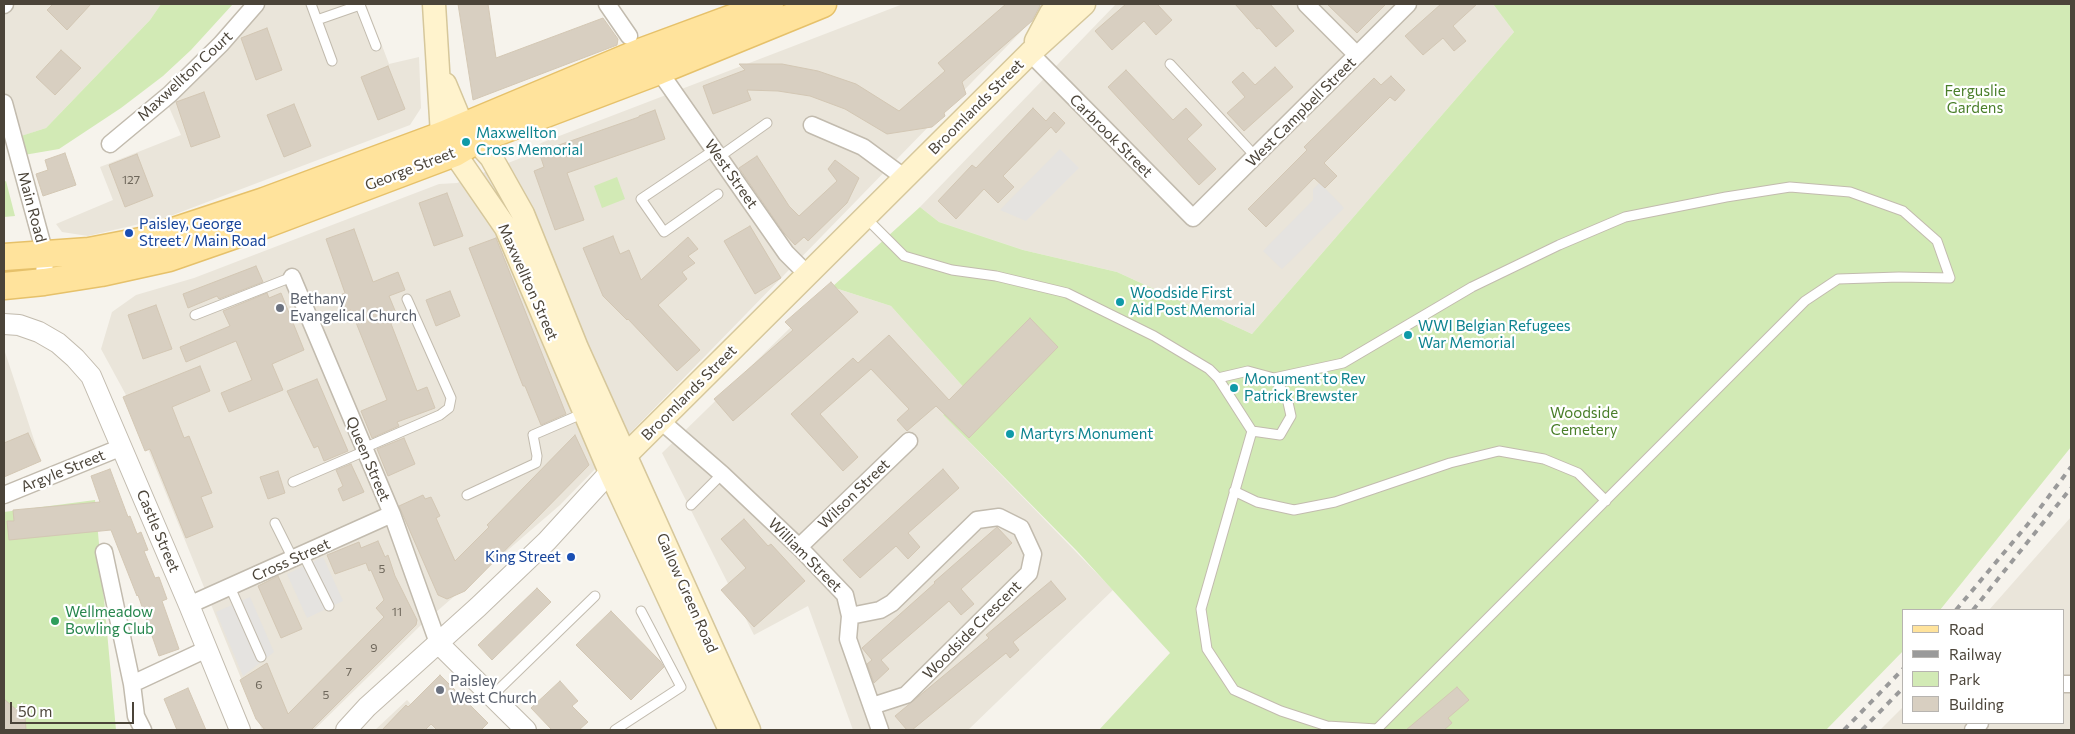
<!DOCTYPE html>
<style>
body{margin:0}
#map{position:relative;width:2075px;height:734px;overflow:hidden;background:#f6f3ec;font-family:Commissioner,sans-serif}
canvas{display:block}
.frame{position:absolute;inset:0;border:5px solid #4b4439;pointer-events:none}
.legend{position:absolute;left:1902px;top:609px;width:162px;height:115px;box-sizing:border-box;background:#fff;border:1px solid #b7b4b0;margin:0;padding:6px 9px;list-style:none;font-size:15px;color:#4b4439}
.legend li{display:flex;align-items:center;gap:10px;height:25px}
.legend b{width:25px;border:1px solid #b7b4b0}
.scale{position:absolute;left:10px;top:702px;width:124px;height:22px;box-sizing:border-box;border:2px solid #4b4439;border-top:0;padding-left:6px;font-size:15px;line-height:18px;white-space:nowrap;color:#4b4439;-webkit-text-stroke:4px #fff;paint-order:stroke}
</style>
<div id="map">
<canvas width="2075" height="734"></canvas>
<div class="frame"></div>
<ul class="legend">
<li><b style="height:6px;background:#ffe39c"></b>Road</li>
<li><b style="height:6px;background:#9a9a9a"></b>Railway</li>
<li><b style="height:14px;background:#d2eab5"></b>Park</li>
<li><b style="height:14px;background:#d8cfc1"></b>Building</li>
</ul>
<div class="scale">50 m</div>
</div>
<script>
const ctx = document.querySelector('canvas').getContext('2d');
ctx.lineJoin = 'round';
function paint(path, color) { ctx.fillStyle = color; ctx.fill(path, 'evenodd'); }
const shape = rows => new Path2D(rows.map(r => 'M' + r).join(''));
function trace(path, color, width, dash) { ctx.strokeStyle = color; ctx.lineWidth = width; ctx.lineCap = dash ? 'butt' : 'round'; ctx.setLineDash(dash || []); ctx.stroke(path); }
function write(font, color, halo, rows, align = 'center') {
  ctx.font = font + ' Commissioner,sans-serif'; ctx.lineWidth = 4.5; ctx.setLineDash([]); ctx.textBaseline = 'middle'; ctx.strokeStyle = halo; ctx.fillStyle = color; for (const [text, x, y, turn = 0] of rows) {
    ctx.save(); ctx.translate(x, y); ctx.rotate((+turn || 0) * Math.PI / 180); ctx.textAlign = isNaN(turn) ? turn : align; if (halo) ctx.strokeText(text, 0, 0); ctx.fillText(text, 0, 0); ctx.restore();
  }
}
paint(shape([
 [4,4,161,4,150,20,46,128,4,142],
 [265,4,366,4,389,64,419,57,421,108,410,125,165,218,88,236,62,232,56,224,113,200,100,167,181,135,169,107,238,37],
 [903,4,1047,5,560,505,421,625,314,730,262,730,126,395,101,349,112,312,136,295,194,278,439,184,457,183,531,154,541,143],
 [1116,4,1493,4,1514,32,1252,334,1117,272,1023,250,939,222,920,207],
 [832,287,891,306,966,390,943,415,1113,590,968,730,853,730,808,606,754,635,662,453],
 [4,349,41,461,4,477],
 [2071,517,2071,730,1880,730,1904,706,1904,723,2064,723,2064,610,1989,610],
 [407,700,436,730,375,730]
]), '#eae5da');
paint(shape([
 [161,4,233,4,191,50,163,76,121,108,59,149,24,155,18,137,46,128,150,20],
 [1493,4,2071,4,2071,447,1940,610,1904,610,1904,650,1826,730,1099,730,1170,653,1077,551,943,415,966,390,891,306,832,287,920,207,939,222,1023,250,1117,272,1252,334,1514,32],
 [617,177,625,199,602,208,594,186],
 [6,181,15,216,4,217,4,182],
 [95,500,116,730,4,730,4,512]
]), '#d2eab5');
paint(shape([
 [1060,149,1079,168,1026,221,1000,210],
 [1320,183,1344,208,1282,269,1263,251,1313,200,1313,189],
 [323,557,343,601,307,618,287,574],
 [250,597,274,652,243,676,216,612]
]), '#e5e3e0');
const building = shape([
 [53,4,91,4,67,30,47,10,53,4],
 [458,4,488,4,496,58,603,18,618,39,617,45,473,100,458,4],
 [1006,4,1039,4,1040,6,1032,21,962,82,966,94,944,113,945,116,932,127,887,134,845,109,810,96,778,91,747,90,751,100,713,114,703,86,745,70,739,64,782,64,818,71,856,84,899,111,945,71,938,63,1006,4],
 [1126,4,1157,4,1172,20,1156,35,1144,21,1112,50,1095,31,1126,4],
 [1235,4,1270,4,1294,31,1276,47,1259,28,1257,29,1235,4],
 [1327,4,1386,4,1357,33,1327,4],
 [1441,4,1477,4,1453,26,1466,41,1454,51,1443,38,1423,55,1405,36,1441,4],
 [267,28,282,70,256,80,241,38,267,28],
 [61,50,81,68,55,95,36,77,61,50],
 [388,66,405,109,378,120,361,77,388,66],
 [1275,67,1293,87,1244,131,1227,113,1245,97,1232,82,1243,72,1255,85,1275,67],
 [1126,70,1173,120,1186,108,1202,125,1187,139,1216,169,1199,185,1108,87,1126,70],
 [1391,76,1405,90,1395,101,1390,97,1324,163,1337,176,1325,188,1314,178,1266,227,1248,209,1307,150,1304,147,1374,78,1381,85,1391,76],
 [204,92,220,137,191,147,176,102,204,92],
 [294,104,311,146,284,157,267,115,294,104],
 [1033,108,1046,121,1054,112,1065,123,1056,133,1051,127,1003,176,1014,187,998,203,984,189,956,219,938,201,972,165,976,168,1033,108],
 [655,110,665,139,567,173,584,220,555,230,534,171,544,167,539,152,639,117,639,116,655,110],
 [65,153,76,185,43,196,36,174,48,170,45,160,65,153],
 [137,154,153,196,125,207,109,165,137,154],
 [757,156,789,206,799,216,837,181,828,169,835,160,859,178,847,203,808,241,804,237,795,245,784,233,739,168,757,156],
 [447,193,463,236,434,246,419,203,447,193],
 [750,226,781,278,755,294,724,241,750,226],
 [354,229,373,282,398,272,405,290,389,296,396,313,388,316,417,391,427,387,435,408,397,422,399,426,372,438,361,411,387,400,351,310,345,312,338,296,345,293,326,239,354,229],
 [613,236,620,254,629,250,641,280,688,237,698,249,688,256,695,263,682,272,687,279,658,305,700,350,677,371,628,319,627,320,603,296,583,248,613,236],
 [496,238,566,414,541,425,525,386,523,386,469,248,496,238],
 [256,266,263,282,219,299,217,296,188,308,183,294,256,266],
 [831,282,858,312,733,421,714,399,793,330,785,322,831,282],
 [450,291,460,316,436,326,426,300,450,291],
 [267,293,269,298,281,293,304,350,272,364,283,390,229,412,221,393,252,380,236,341,186,362,180,347,230,326,223,311,267,293],
 [156,305,172,349,143,359,128,315,156,305],
 [1030,318,1058,347,969,438,936,406,907,431,897,420,909,409,871,369,820,414,858,457,843,471,791,414,853,358,858,363,889,335,949,400,1030,318],
 [200,366,210,391,172,407,184,438,189,436,212,493,201,497,213,527,186,538,150,449,145,451,123,397,200,366],
 [317,379,348,451,324,461,318,446,314,448,287,391,317,379],
 [28,433,41,461,4,477,4,443,28,433],
 [575,435,589,465,465,591,447,599,438,595,399,506,423,495,425,499,431,497,440,516,436,518,455,561,489,527,487,525,575,435],
 [404,438,415,464,388,476,377,449,404,438],
 [351,464,364,492,343,501,338,489,343,486,336,470,351,464],
 [110,469,128,517,130,516,137,534,141,532,148,550,144,551,155,578,159,577,167,599,162,601,179,649,159,656,138,595,137,596,111,530,9,540,7,521,14,521,13,510,100,502,91,476,110,469],
 [943,469,959,488,908,533,920,547,908,559,896,546,860,578,843,560,943,469],
 [278,471,285,493,268,499,260,477,278,471],
 [744,519,768,546,771,544,805,581,754,627,721,590,746,568,721,539,744,519],
 [997,527,1012,543,961,589,974,604,961,615,949,601,881,660,889,669,874,683,867,664,872,660,862,648,935,583,934,582,997,527],
 [378,541,385,557,388,555,395,576,417,620,416,625,311,730,265,730,256,719,240,680,267,663,288,714,384,617,376,608,384,600,371,570,369,571,366,563,335,574,327,555,359,542,361,548,378,541],
 [278,576,302,629,281,638,258,586,278,576],
 [1051,581,1066,599,1013,642,1019,650,1010,658,1006,653,912,730,907,730,895,716,989,638,986,635,1051,581],
 [537,588,551,602,492,660,478,645,537,588],
 [611,611,660,661,664,667,631,700,576,645,611,611],
 [440,675,488,723,481,730,437,730,431,724,425,730,382,730,406,705,408,707,440,675],
 [560,681,578,701,572,706,588,722,579,730,552,730,531,708,560,681],
 [1457,687,1469,700,1448,718,1452,723,1444,730,1406,730,1457,687],
 [188,688,206,730,177,730,164,699,188,688],
 [4,699,25,717,26,730,4,730,4,699]
]);
paint(building, '#d8cfc1');
trace(building, '#d3c7b4', 1);
const service = shape([
 [311,4,332,61],
 [317,20,360,5,376,46],
 [1170,64,1256,157],
 [714,150,641,199,664,232,718,194],
 [719,157,767,123],
 [866,218,904,256,952,270,996,276,1067,293,1154,336,1209,369,1218,378,1252,431,1201,609,1207,649,1234,690,1281,711,1327,726,1377,729,1805,301,1838,279,1899,277,1950,278,1937,241,1903,211,1850,192,1790,187,1726,197,1625,217,1559,245,1472,287,1343,363,1274,378,1248,371,1218,378],
 [195,315,292,277],
 [1252,431,1280,435,1291,416,1287,398,1274,378],
 [364,448,440,415,449,408,451,398,407,299],
 [293,482,365,451],
 [1234,491,1257,502,1294,510,1335,502,1450,463,1499,451,1544,459,1578,473,1606,501],
 [467,495,536,463,537,456,533,435,584,413],
 [691,505,722,474],
 [275,523,293,559],
 [303,554,329,606],
 [230,587,261,657],
 [492,696,595,596],
 [615,730,681,687,641,611]
]);
const minor = shape([
 [607,4,629,36],
 [1306,4,1357,55],
 [4,5,5,4],
 [1030,53,1193,218,1408,4],
 [659,71,786,253,807,274],
 [4,103,45,254,44,282],
 [812,125,863,147,905,178],
 [110,144,170,94,221,44,256,4],
 [292,277,392,514,438,643],
 [661,421,722,474,799,547,845,595,850,616,848,639,880,730],
 [4,495,122,447],
 [799,547,909,441],
 [104,552,132,684],
 [189,605,392,514],
 [850,616,880,610,892,603,977,520,999,517,1021,528,1033,554,1029,573,906,695,872,706],
 [2064,684,2071,684],
 [143,730,136,716,132,684,207,649],
 [1973,730,1980,723]
]);
const tertiary = shape([
 [4,324,19,325,39,332,58,343,75,358,91,376,189,605,240,730],
 [438,643,526,730],
 [346,730,367,707,478,607,547,541,610,472]
]);
const secondary = shape([
 [434,4,442,135,506,228,610,472,730,730],
 [1036,41,1051,13,1060,4],
 [445,84,462,125,491,157,523,214,577,348,749,730],
 [617,464,1030,53,1084,4]
]);
const primary = shape([
 [4,257,89,251,146,240,264,201,442,135,640,52,770,4],
 [4,286,44,282,101,273,169,258,267,224,455,153,477,140,659,71,823,4]
]);
trace(service, '#c2bbae', 11);
trace(minor, '#c2bbae', 19);
trace(tertiary, '#c2bbae', 22);
trace(secondary, '#d6c79b', 25);
trace(primary, '#e6c16a', 29);
trace(service, '#fff', 9);
trace(minor, '#fff', 16);
trace(tertiary, '#fff', 20);
trace(secondary, '#fff3cd', 22);
trace(primary, '#ffe39c', 26);
trace(shape([
 [1956,610,2028,524,2071,467],
 [1973,610,2071,488],
 [1844,730,1904,668],
 [1862,730,1904,687]
]), '#9a9a9a', 4, [6, 6]);
for (const [x, y, r, color] of [
 [466,142,5,"#0f9aa8"],
 [129,233,5,"#1a4fb4"],
 [1120,302,5,"#0f9aa8"],
 [280,308,5,"#6b7280"],
 [1408,335,5,"#0f9aa8"],
 [1234,388,5,"#0f9aa8"],
 [1010,434,5,"#0f9aa8"],
 [571,557,5,"#1a4fb4"],
 [55,621,5,"#2e9e5b"],
 [440,690,5,"#6b7280"]
]) { const dot = new Path2D(); dot.arc(x, y, r, 0, 2 * Math.PI); ctx.fillStyle = color; ctx.fill(dot); trace(dot, '#fff', 2); }
write('12px', '#6e675b', null, [
 ["127",131,180],
 ["5",382,569],
 ["11",397,612],
 ["9",374,648],
 ["7",349,672],
 ["6",259,685],
 ["5",326,695]
]);
write('15px', '#4b4439', '#fff', [
 ["Maxwellton Court",185,76,-43],
 ["Broomlands Street",976,107,-45],
 ["West Campbell Street",1301,112,-45],
 ["Carbrook Street",1111,136,45],
 ["George Street",410,169,-21],
 ["West Street",731,174,55],
 ["Main Road",32,207,75],
 ["Maxwellton Street",528,282,66],
 ["Broomlands Street",689,393,-45],
 ["Queen Street",368,459,67],
 ["Argyle Street",63,471,-22],
 ["Wilson Street",854,494,-44],
 ["Castle Street",158,531,67],
 ["William Street",805,555,45],
 ["Cross Street",291,560,-24],
 ["Gallow Green Road",687,593,66],
 ["Woodside Crescent",972,630,-45]
]);
write('15px', '#4a7f2a', '#fff', [
 ["Ferguslie",1975,91],
 ["Gardens",1975,108],
 ["Woodside",1584,413],
 ["Cemetery",1584,430]
]);
write('15px', '#0d838f', '#fff', [
 ["Maxwellton",476,133],
 ["Cross Memorial",476,150],
 ["Woodside First",1130,293],
 ["Aid Post Memorial",1130,310],
 ["WWI Belgian Refugees",1418,326],
 ["War Memorial",1418,343],
 ["Monument to Rev",1244,379],
 ["Patrick Brewster",1244,396],
 ["Martyrs Monument",1020,434]
], 'left');
write('15px', '#164399', '#fff', [
 ["Paisley, George",139,224],
 ["Street / Main Road",139,241],
 ["King Street",561,557,"right"]
], 'left');
write('15px', '#5b616d', '#fff', [
 ["Bethany",290,299],
 ["Evangelical Church",290,316],
 ["Paisley",450,681],
 ["West Church",450,698]
], 'left');
write('15px', '#27864d', '#fff', [
 ["Wellmeadow",65,612],
 ["Bowling Club",65,629]
], 'left');
</script>
